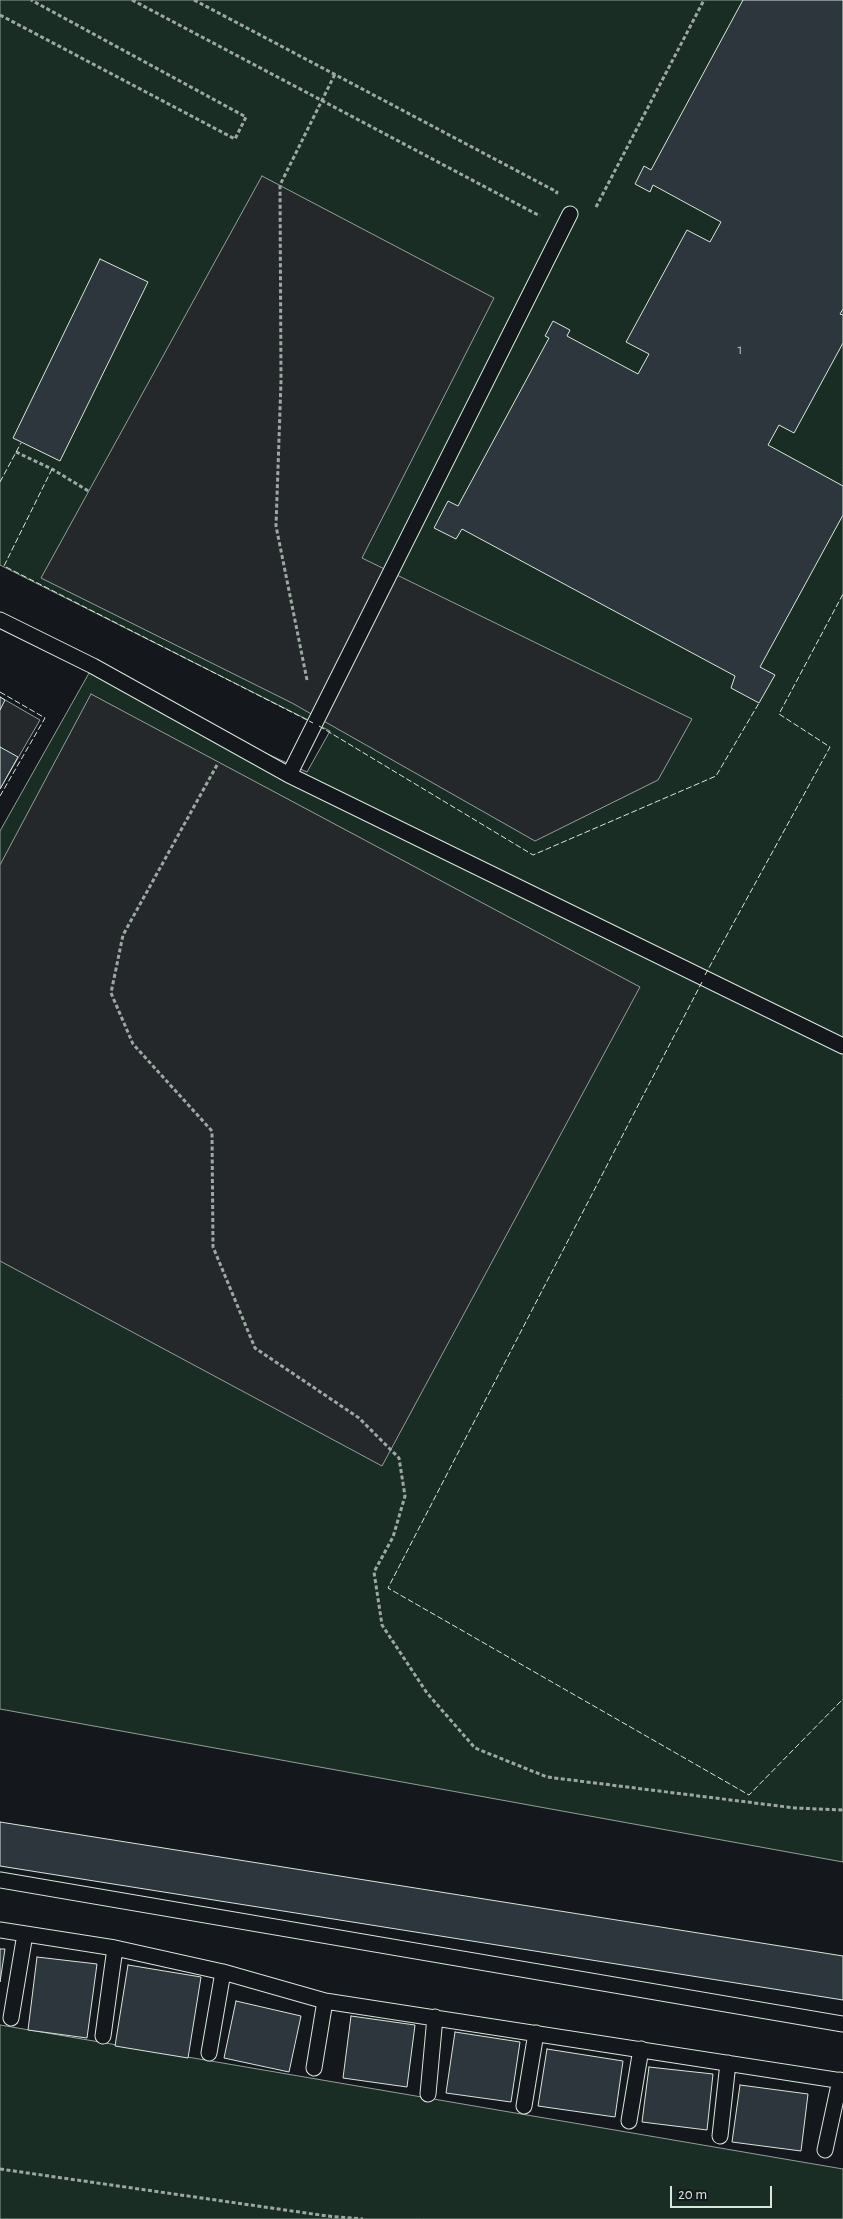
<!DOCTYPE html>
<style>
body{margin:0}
#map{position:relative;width:843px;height:2219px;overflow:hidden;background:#14181c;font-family:"Alegreya Sans",sans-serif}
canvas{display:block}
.scale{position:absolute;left:670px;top:2186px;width:102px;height:22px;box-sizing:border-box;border:2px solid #d8e6dc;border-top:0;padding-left:6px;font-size:15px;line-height:18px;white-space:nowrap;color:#d8e6dc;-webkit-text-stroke:4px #14181c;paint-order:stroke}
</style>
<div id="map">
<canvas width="843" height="2219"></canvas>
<div class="scale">20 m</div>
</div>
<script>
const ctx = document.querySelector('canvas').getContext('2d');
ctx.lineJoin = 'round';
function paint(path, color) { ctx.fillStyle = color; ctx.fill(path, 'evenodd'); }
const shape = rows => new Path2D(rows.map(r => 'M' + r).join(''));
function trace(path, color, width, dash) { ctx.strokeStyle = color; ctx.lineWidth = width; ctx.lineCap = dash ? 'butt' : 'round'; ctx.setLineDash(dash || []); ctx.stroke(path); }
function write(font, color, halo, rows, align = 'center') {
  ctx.font = font + ' "Alegreya Sans",sans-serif'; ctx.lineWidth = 4; ctx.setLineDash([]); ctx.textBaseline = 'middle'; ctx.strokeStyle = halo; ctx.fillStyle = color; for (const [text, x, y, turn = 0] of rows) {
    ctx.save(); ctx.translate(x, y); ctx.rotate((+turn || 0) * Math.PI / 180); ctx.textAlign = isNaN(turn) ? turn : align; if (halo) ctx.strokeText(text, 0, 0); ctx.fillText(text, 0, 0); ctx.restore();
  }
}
const green = shape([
 [0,0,843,0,843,1862,0,1709,0,831,93,666,179,714,307,772,330,731,0,565,0,0],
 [0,2025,843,2169,843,2219,0,2219,0,2025]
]);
paint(green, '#1a2d24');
trace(green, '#939e99', 1);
const parking = shape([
 [262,176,494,298,362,558,692,719,658,780,535,841,292,703,41,578,262,176],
 [91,694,640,987,382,1466,0,1261,0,865,91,694],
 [0,697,40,720,0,789,0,697]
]);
paint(parking, '#24282b');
trace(parking, '#939e99', 1);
const building = shape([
 [743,0,843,0,843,309,840,314,843,315,843,343,794,433,779,425,768,445,843,486,843,515,760,667,775,675,759,703,731,688,735,676,462,529,456,539,434,528,448,501,458,506,549,338,545,336,553,321,570,330,567,336,638,374,649,354,626,342,687,230,710,242,721,222,653,185,650,192,635,184,644,166,651,170,743,0],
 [100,259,148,282,60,461,13,438,100,259],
 [0,697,5,700,0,710,0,697],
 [0,747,18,757,0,789,0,747],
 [0,1822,843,1956,843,2000,0,1866,0,1822],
 [0,1949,5,1949,0,1982,0,1949],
 [37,1957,97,1964,87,2038,28,2030,37,1957],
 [128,1965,201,1977,188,2058,115,2046,128,1965],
 [236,2001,301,2016,289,2072,224,2058,236,2001],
 [351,2016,415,2025,407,2087,343,2078,351,2016],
 [455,2032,520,2042,511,2102,446,2093,455,2032],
 [547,2049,623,2061,615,2117,538,2106,547,2049],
 [649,2067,713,2074,707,2130,642,2122,649,2067],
 [740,2085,808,2094,801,2151,732,2142,740,2085]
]);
paint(building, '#2c363c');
trace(building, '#d8e6dc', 1);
const lane = shape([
 [0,620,93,666,289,775,843,1046],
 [289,775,570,214],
 [0,1880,843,2024],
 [0,1930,115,1948,223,1972,325,2001,843,2081],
 [11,2018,25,1934],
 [103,2036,115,1948],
 [209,2053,223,1972],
 [314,2068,325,2001],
 [428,2094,435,2017],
 [524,2106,536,2033],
 [629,2121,641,2049],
 [720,2136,728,2063],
 [825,2150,840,2080]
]);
trace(lane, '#d8e6dc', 17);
trace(shape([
 [132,0,540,216],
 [194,0,557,192,556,194],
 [0,15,235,139,246,117,31,0],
 [596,207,704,0],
 [16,452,52,469,90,492],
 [307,680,276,526,281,381,280,185,335,74],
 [217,765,123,935,111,993,133,1044,212,1131,213,1247,255,1348,359,1418,399,1458,405,1496,393,1537,374,1572,382,1625,427,1693,475,1748,547,1777,795,1808,843,1810],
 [0,2169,327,2216,363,2219]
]), '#9da8a2', 3, [4, 2.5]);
trace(lane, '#14181c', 15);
trace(shape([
 [52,469,4,566,313,723],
 [0,482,21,443],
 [0,692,45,718,0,796],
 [319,726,533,855,716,776,759,703],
 [705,975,830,747,779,714,843,594],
 [702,982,388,1588,749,1795,843,1699]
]), '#d8e6dc', 1, [6, 2.5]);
write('15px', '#adbab4', null, [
 ["1",740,349]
]);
</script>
